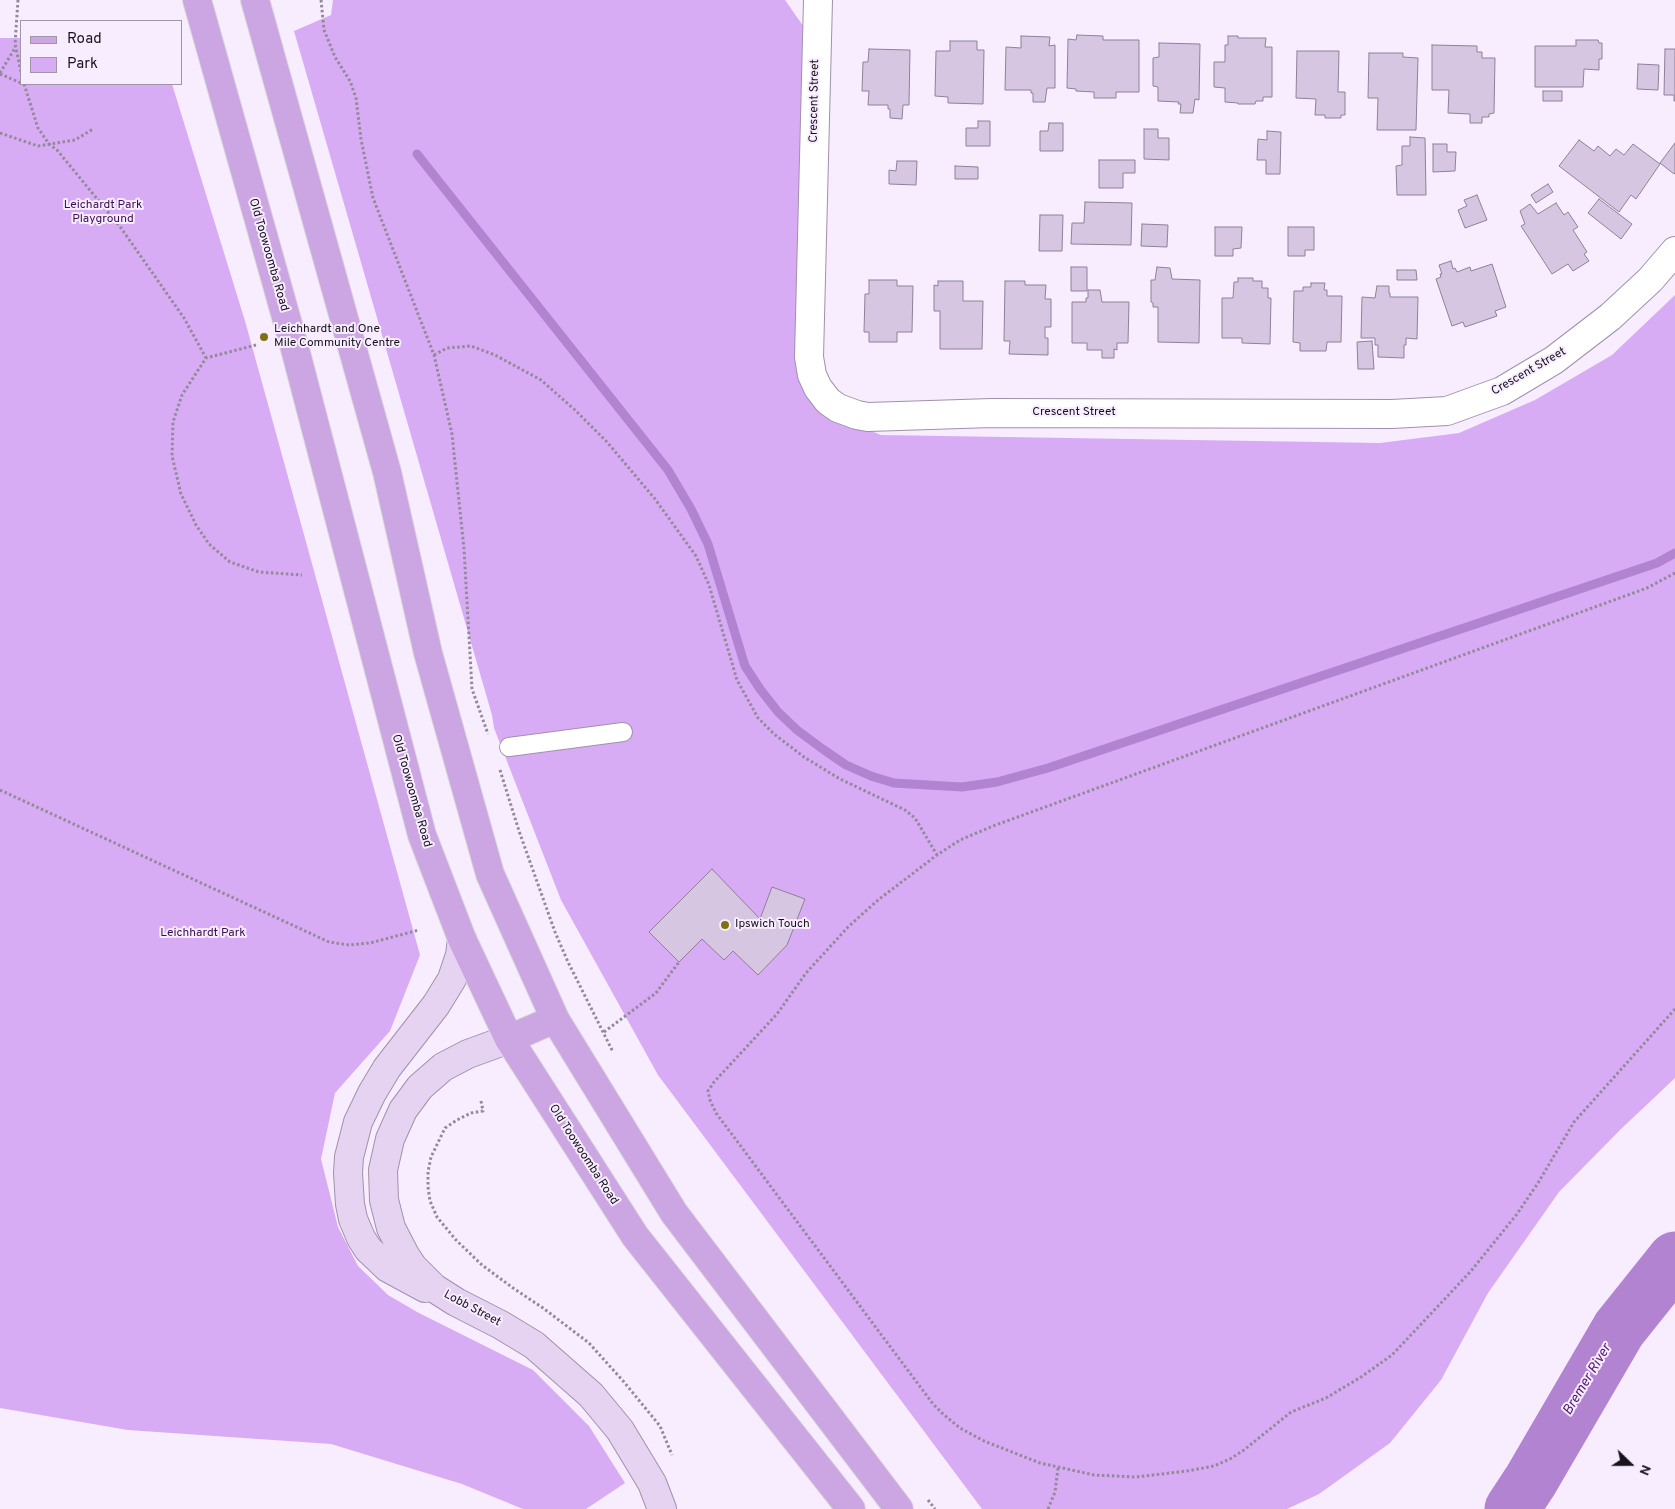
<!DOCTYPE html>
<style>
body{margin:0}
#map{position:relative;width:1675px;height:1509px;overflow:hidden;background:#f7edff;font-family:Overpass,sans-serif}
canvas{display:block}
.legend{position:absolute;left:20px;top:20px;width:162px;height:65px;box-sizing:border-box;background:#f7edff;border:1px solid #9e96a5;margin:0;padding:6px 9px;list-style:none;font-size:15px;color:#19131d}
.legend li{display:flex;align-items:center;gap:10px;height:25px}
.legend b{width:25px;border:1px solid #9e96a5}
.north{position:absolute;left:1605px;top:1439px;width:50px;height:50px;-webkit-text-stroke:4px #f7edff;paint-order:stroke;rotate:112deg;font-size:14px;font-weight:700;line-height:20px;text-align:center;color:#19131d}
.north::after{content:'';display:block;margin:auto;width:18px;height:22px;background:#19131d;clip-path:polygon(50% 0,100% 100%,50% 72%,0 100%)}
</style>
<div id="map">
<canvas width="1675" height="1509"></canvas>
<ul class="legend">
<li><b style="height:6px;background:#cca5e3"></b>Road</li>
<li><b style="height:14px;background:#d8acf5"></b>Park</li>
</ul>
<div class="north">N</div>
</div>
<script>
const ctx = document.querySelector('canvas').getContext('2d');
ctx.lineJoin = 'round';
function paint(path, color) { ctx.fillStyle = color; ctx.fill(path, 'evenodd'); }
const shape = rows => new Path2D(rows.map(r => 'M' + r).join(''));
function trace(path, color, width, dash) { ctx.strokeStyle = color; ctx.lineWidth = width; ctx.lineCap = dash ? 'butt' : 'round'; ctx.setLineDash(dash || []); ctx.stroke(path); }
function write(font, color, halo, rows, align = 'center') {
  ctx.font = font + ' Overpass,sans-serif'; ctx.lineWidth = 4; ctx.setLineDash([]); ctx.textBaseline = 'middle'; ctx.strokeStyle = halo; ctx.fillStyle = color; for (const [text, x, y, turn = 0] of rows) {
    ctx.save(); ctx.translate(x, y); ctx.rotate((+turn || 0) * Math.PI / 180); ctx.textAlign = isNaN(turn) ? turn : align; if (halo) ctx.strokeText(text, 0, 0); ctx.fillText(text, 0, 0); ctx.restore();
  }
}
paint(shape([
 [333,0,785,0,806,30,803,361,849,422,881,435,1380,443,1459,433,1535,400,1612,355,1675,295,1675,1078,1621,1129,1559,1192,1488,1293,1441,1380,1390,1443,1319,1494,1287,1509,982,1509,658,1075,561,900,494,728,492,715,294,31,331,15],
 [0,38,21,38,21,84,172,84,245,321,420,955,390,1031,335,1093,321,1159,338,1227,358,1266,388,1295,417,1312,533,1370,589,1426,625,1483,586,1509,523,1509,462,1484,331,1444,128,1430,0,1408]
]), '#d8acf5');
trace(shape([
 [417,154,668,470,691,509,708,544,745,666,760,689,778,712,797,730,824,750,846,765,871,776,894,783,962,787,997,782,1048,768,1657,563,1675,553]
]), '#b283d0', 9);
trace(shape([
 [1512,1509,1531,1480,1619,1329,1675,1259]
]), '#b283d0', 55);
const building = shape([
 [1077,35,1103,36,1103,40,1139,40,1139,92,1116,92,1116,98,1094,98,1094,92,1076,91,1076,89,1067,88,1068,39,1076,40,1077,35],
 [1021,36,1050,37,1049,46,1055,45,1055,88,1047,88,1045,102,1033,102,1033,93,1031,93,1031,90,1005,90,1006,47,1021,48,1021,36],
 [1228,36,1238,36,1238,38,1266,38,1265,47,1272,47,1272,97,1263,97,1263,101,1256,101,1255,104,1238,104,1238,103,1225,102,1225,88,1214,87,1214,62,1225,62,1225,45,1228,45,1228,36],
 [1576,40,1598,40,1599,43,1602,43,1602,59,1599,59,1599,70,1584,69,1583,87,1535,87,1535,46,1576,46,1576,40],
 [950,41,977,41,977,50,984,50,983,104,948,103,948,97,935,96,936,51,950,51,950,41],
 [1159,43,1200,44,1199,100,1195,99,1193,113,1180,113,1181,104,1178,104,1179,102,1158,101,1158,87,1153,86,1153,58,1159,57,1159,43],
 [1432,45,1477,46,1477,52,1482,52,1482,58,1495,58,1494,113,1489,114,1489,117,1482,117,1482,123,1470,123,1470,114,1448,113,1449,90,1432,90,1432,45],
 [869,49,910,50,909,105,903,105,902,119,890,118,890,109,888,109,888,105,868,105,869,91,862,91,863,62,868,62,869,49],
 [1665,49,1675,49,1675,101,1674,101,1674,95,1664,95,1665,49],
 [1297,51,1339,51,1338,92,1345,92,1345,115,1341,115,1341,118,1325,118,1325,115,1315,115,1316,99,1296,98,1297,51],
 [1369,53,1403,53,1403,57,1418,58,1416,130,1377,130,1378,98,1368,98,1369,53],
 [1638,64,1659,65,1658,90,1637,89,1638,64],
 [1543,91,1562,91,1562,101,1543,101,1543,91],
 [978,121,990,121,990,146,966,146,966,128,978,128,978,121],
 [1049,123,1063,123,1063,151,1040,151,1040,131,1048,131,1049,123],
 [1144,129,1158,129,1158,138,1169,138,1169,160,1144,159,1144,129],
 [1267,131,1281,132,1280,174,1266,174,1266,160,1257,160,1258,139,1267,140,1267,131],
 [1410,137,1425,138,1426,195,1397,195,1396,166,1402,165,1402,146,1410,146,1410,137],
 [1579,140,1594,151,1598,146,1610,156,1616,149,1624,155,1633,144,1660,164,1636,199,1631,195,1619,212,1559,166,1579,140],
 [1675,143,1675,173,1674,174,1660,163,1675,143],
 [1433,144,1447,144,1447,152,1456,152,1455,171,1433,172,1433,144],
 [1099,160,1135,160,1135,173,1123,173,1123,188,1099,188,1099,160],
 [897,161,917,161,916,185,889,184,889,170,896,171,897,161],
 [955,166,978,167,978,179,955,179,955,166],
 [1548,184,1553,192,1536,203,1531,195,1548,184],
 [1477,195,1487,220,1465,228,1458,210,1467,206,1464,200,1477,195],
 [1599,199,1632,224,1621,239,1588,213,1599,199],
 [1085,202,1132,203,1131,245,1071,244,1072,223,1084,223,1085,202],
 [1556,203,1564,215,1568,212,1578,227,1573,230,1587,252,1584,254,1589,261,1573,271,1568,264,1552,274,1521,226,1525,224,1520,211,1530,204,1538,214,1556,203],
 [1040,215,1063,215,1062,251,1039,251,1040,215],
 [1142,224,1168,225,1167,247,1141,246,1142,224],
 [1215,227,1242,227,1241,248,1233,249,1233,256,1215,256,1215,227],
 [1288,227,1314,227,1314,250,1305,250,1305,256,1288,256,1288,227],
 [1451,261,1453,269,1455,268,1457,272,1470,267,1471,271,1492,264,1506,307,1495,311,1497,316,1465,327,1463,322,1452,326,1436,279,1441,277,1440,274,1442,274,1439,265,1451,261],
 [1071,267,1087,267,1087,291,1071,291,1071,267],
 [1157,267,1170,268,1172,279,1200,280,1199,343,1158,342,1158,307,1153,307,1153,303,1151,302,1151,280,1155,280,1157,267],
 [1397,270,1416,270,1417,280,1397,280,1397,270],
 [1238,278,1253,278,1253,281,1262,281,1262,288,1268,288,1268,298,1271,298,1270,344,1242,343,1242,338,1222,338,1222,298,1233,298,1234,282,1238,282,1238,278],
 [869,280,897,280,897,286,913,286,912,332,897,332,897,342,869,342,869,332,864,332,865,294,869,294,869,280],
 [938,281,963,281,963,301,983,301,982,349,940,349,940,311,934,311,934,285,938,286,938,281],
 [1005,281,1025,281,1025,285,1046,285,1045,299,1051,299,1051,327,1045,327,1045,338,1048,338,1048,355,1009,354,1010,341,1004,341,1005,281],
 [1311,283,1325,283,1324,290,1327,290,1327,296,1342,296,1341,342,1327,342,1326,351,1300,351,1300,343,1293,342,1294,291,1303,291,1303,287,1311,287,1311,283],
 [1377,286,1389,286,1389,293,1390,293,1390,297,1418,297,1417,339,1406,338,1406,345,1404,345,1404,358,1378,357,1378,345,1375,345,1375,338,1361,338,1362,297,1375,298,1377,286],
 [1088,290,1100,290,1102,302,1129,302,1128,343,1117,343,1117,350,1114,349,1114,358,1102,358,1102,350,1087,350,1087,343,1072,343,1072,302,1086,302,1086,298,1088,298,1088,290],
 [1372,341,1374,369,1358,369,1357,342,1372,341],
 [712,869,760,919,772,887,805,899,787,945,758,975,733,951,724,960,702,939,679,962,649,932,712,869]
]);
paint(building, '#d7c6e2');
trace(building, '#8f809a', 1);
const service = shape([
 [509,747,623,732]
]);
const minor = shape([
 [818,0,809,357,812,375,818,388,828,401,838,408,857,415,868,417,992,413,1392,414,1447,411,1502,391,1554,360,1610,317,1650,280,1675,251]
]);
const secondary = shape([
 [509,1039,468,1054,443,1067,420,1087,403,1110,390,1139,383,1170,384,1200,391,1228,405,1255,413,1267,434,1288,456,1302,501,1325,534,1345,591,1395,620,1430,652,1483,662,1509],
 [425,1288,388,1268,368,1249,361,1238,353,1219,350,1204,348,1173,349,1157,358,1122,372,1093,387,1068,436,1005,452,979,460,955,462,939]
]);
const primary = shape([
 [197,0,295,349,422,835,462,939,509,1039,635,1236,851,1509],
 [255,0,387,472,428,653,490,874,555,1019,674,1213,899,1509],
 [509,1039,555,1019]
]);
trace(service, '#a191ac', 20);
trace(minor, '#a191ac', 30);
trace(secondary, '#a191ac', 30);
trace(primary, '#dad9db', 30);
trace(shape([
 [18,0,15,44,21,72],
 [321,0,324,30,335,57,350,81,356,98,361,139,373,198,434,355,452,434,464,549,472,689,488,734],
 [0,73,15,48],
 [0,74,21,83],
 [24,84,38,128,49,144,57,150,121,228,184,318,206,358],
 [0,133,38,146,75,140,93,129],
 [256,345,206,358,182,395,173,422,172,456,181,494,196,525,209,544,230,562,259,572,302,575],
 [434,355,447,348,471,346,495,355,541,380,575,410,607,442,655,499,696,556,709,585,737,680,758,718,774,734,804,757,840,779,905,810,915,818,937,855],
 [1675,573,1647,588,993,826,960,840,937,855,878,900,848,927,806,973,777,1014,714,1082,708,1091,710,1100,716,1113,933,1404,943,1414,960,1428,984,1441,1040,1463,1094,1475,1136,1477,1187,1471,1214,1466,1230,1459,1244,1450,1291,1412,1326,1398,1361,1377,1392,1355,1471,1271,1517,1214,1538,1183,1574,1122,1675,1009],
 [500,770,519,831,555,932,568,962,613,1052],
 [0,790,329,942,349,945,370,943,419,930],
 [604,1032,656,993,679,962],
 [481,1101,483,1111,471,1113,457,1120,445,1128,431,1157,428,1172,428,1187,430,1201,437,1217,456,1240,482,1265,513,1288,543,1308,589,1343,624,1382,660,1426,672,1455],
 [928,1500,935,1509],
 [1048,1509,1055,1492,1058,1468]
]), '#928a98', 3, [2.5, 2.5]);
trace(service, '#fff', 18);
trace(minor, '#fff', 28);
trace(secondary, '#e6d2f1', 28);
trace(primary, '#cca5e3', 28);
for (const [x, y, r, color] of [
 [264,337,5,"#7d7111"],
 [725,925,5,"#7d7111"]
]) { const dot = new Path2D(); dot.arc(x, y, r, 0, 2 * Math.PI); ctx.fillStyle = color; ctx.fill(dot); trace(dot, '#f7edff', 2); }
write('12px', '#19131d', '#f7edff', [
 ["Crescent Street",815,101,-89],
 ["Old Toowoomba Road",268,255,74],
 ["Crescent Street",1529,372,-30],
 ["Crescent Street",1074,413],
 ["Old Toowoomba Road",411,791,74],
 ["Old Toowoomba Road",583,1155,57],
 ["Lobb Street",472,1309,28]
]);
write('12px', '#3c0d53', '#f7edff', [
 ["Leichardt Park",103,206],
 ["Playground",103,220],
 ["Leichhardt Park",203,934]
]);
write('12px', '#19131d', '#f7edff', [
 ["Leichhardt and One",274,330],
 ["Mile Community Centre",274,344],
 ["Ipswich Touch",735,925]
], 'left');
write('italic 14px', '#551673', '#f7edff', [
 ["Bremer River",1588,1380,-59]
]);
</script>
